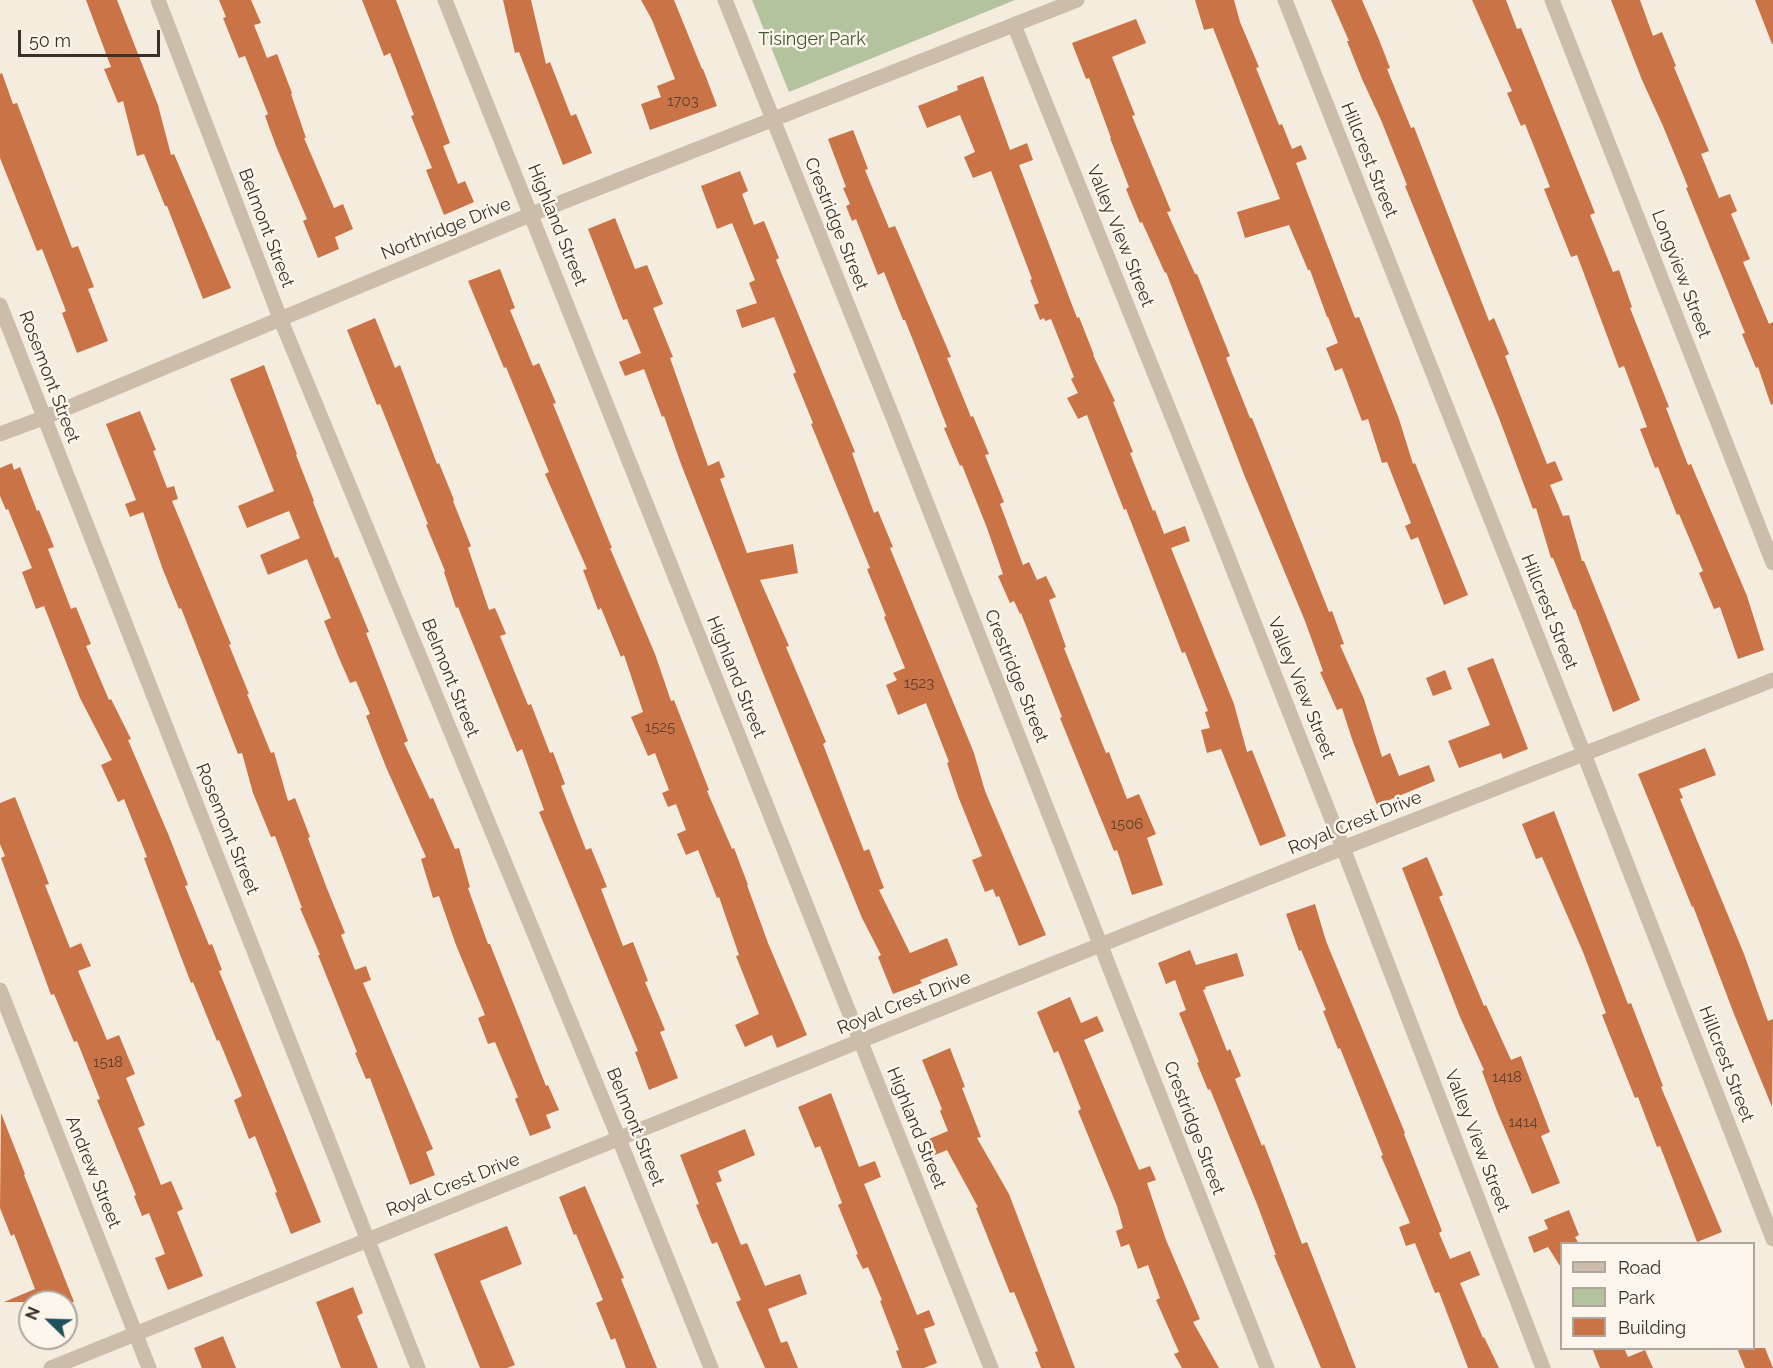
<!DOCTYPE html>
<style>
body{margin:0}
#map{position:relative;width:1773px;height:1368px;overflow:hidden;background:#f4ecde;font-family:Raleway,sans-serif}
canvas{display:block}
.legend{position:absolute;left:1560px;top:1242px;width:195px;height:108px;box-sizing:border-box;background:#fbf5eb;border:2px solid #aea69d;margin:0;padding:8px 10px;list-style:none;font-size:18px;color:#3a3029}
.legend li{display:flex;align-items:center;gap:12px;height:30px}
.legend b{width:30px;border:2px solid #aea69d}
.north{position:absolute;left:18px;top:1290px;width:60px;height:60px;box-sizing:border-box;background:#fbf5eb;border:2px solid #aea69d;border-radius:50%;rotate:293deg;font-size:16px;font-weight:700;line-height:24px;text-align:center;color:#3a3029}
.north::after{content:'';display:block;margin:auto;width:21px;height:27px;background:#1d525d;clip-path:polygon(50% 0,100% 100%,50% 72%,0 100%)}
.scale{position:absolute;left:18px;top:30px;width:142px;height:27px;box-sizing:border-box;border:3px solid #3a3029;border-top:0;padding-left:8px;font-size:18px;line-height:21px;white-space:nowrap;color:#3a3029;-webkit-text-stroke:4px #fbf5eb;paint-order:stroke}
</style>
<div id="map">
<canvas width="1773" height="1368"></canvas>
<ul class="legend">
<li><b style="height:8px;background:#ccbdaa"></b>Road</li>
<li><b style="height:16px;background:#b3c39d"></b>Park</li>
<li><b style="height:16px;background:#ca7346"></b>Building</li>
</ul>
<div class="north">N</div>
<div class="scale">50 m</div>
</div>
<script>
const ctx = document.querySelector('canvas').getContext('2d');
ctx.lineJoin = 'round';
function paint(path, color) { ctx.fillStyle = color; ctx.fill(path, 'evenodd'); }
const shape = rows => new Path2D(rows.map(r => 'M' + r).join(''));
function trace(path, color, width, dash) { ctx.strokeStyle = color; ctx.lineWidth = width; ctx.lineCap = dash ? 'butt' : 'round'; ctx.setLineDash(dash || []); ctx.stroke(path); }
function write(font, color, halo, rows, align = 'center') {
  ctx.font = font + ' Raleway,sans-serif'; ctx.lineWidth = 5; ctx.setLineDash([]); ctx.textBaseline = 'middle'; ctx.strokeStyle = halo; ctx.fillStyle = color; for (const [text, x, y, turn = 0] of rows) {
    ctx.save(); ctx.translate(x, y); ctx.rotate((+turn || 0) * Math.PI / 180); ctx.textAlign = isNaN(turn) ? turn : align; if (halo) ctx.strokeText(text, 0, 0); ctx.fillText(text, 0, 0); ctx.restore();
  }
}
paint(shape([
 [752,0,1015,0,789,92]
]), '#b3c39d');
paint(shape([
 [86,0,117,0,158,105,171,155,174,154,231,288,203,299,167,206,165,206,144,154,137,156,123,101,118,103,104,69,111,67],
 [219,0,251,0,261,23,254,25,267,58,277,54,292,93,291,94,306,138,304,138,334,208,343,204,353,229,335,237,339,249,318,258,303,221,307,219,276,146,265,116,268,114,245,56,239,58,223,18,226,17],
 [362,0,396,0,450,143,443,146,458,184,465,181,474,202,444,215,426,170,432,168,411,116,414,115,390,53,384,56],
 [503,0,531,0,546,64,550,62,571,116,576,114,592,153,563,165,519,52,515,53],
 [641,0,674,0,702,69,703,69,717,106,650,130,641,104,661,97,657,86,675,79,652,20],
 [1195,0,1234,0,1240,22,1259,67,1256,68,1279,125,1282,124,1292,149,1301,145,1307,159,1296,163,1355,318,1359,317,1374,355,1399,419,1413,464,1415,463,1468,595,1444,605,1418,537,1411,540,1405,526,1411,523,1387,462,1382,463,1368,419,1362,421,1342,368,1335,371,1326,348,1338,343,1328,317,1327,317,1310,270,1308,270,1289,225,1245,238,1237,212,1280,199,1213,28,1204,30],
 [1331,0,1362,0,1378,37,1390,68,1387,69,1411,128,1414,127,1489,321,1494,318,1509,354,1505,356,1547,464,1555,461,1563,480,1550,485,1563,516,1569,515,1582,561,1584,561,1640,700,1613,712,1575,609,1574,610,1553,558,1551,558,1536,508,1533,509,1499,418,1405,186,1407,185,1381,120,1362,79,1347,41,1349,41],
 [1472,0,1506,0,1517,29,1521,28,1595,213,1590,215,1613,272,1619,270,1632,307,1630,308,1669,407,1666,408,1688,465,1691,464,1747,596,1764,650,1738,659,1720,607,1714,609,1699,573,1703,571,1679,514,1677,515,1658,467,1655,468,1640,429,1647,427,1624,366,1619,368,1577,255,1571,257,1544,189,1550,187,1525,124,1521,126,1507,93,1512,91],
 [1611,0,1640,0,1653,36,1662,32,1676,66,1674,67,1709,151,1701,154,1719,198,1730,194,1737,211,1731,214,1750,259,1743,262,1769,324,1773,322,1773,404,1771,405,1758,367,1756,368,1742,334,1745,333,1686,188,1688,187,1663,126,1642,80],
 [1755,0,1773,0,1773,44,1772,44],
 [1136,19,1146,43,1112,57,1135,115,1132,116,1171,211,1167,212,1195,274,1197,274,1230,356,1226,358,1250,418,1252,418,1329,612,1332,611,1344,644,1340,645,1364,699,1382,757,1390,753,1399,776,1429,765,1435,781,1377,805,1352,739,1342,708,1337,710,1320,672,1323,671,1305,621,1245,477,1166,272,1165,273,1142,222,1140,223,1126,189,1129,187,1110,138,1111,138,1089,78,1086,79,1072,43],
 [2,73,13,104,17,103,72,248,78,246,94,287,88,289,108,341,77,353,62,313,66,311,42,249,37,251,0,158,0,74],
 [983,76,1010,150,1027,143,1033,160,1019,165,1077,318,1079,317,1094,355,1093,355,1115,401,1113,402,1133,452,1130,453,1153,511,1155,510,1164,534,1185,526,1190,541,1171,548,1234,704,1247,752,1252,750,1286,836,1260,846,1221,749,1207,753,1201,730,1210,728,1205,712,1208,711,1185,652,1182,653,1126,509,1124,510,1087,415,1078,419,1067,398,1078,393,1071,379,1074,377,1051,319,1045,321,1044,318,1040,320,1034,305,1039,303,1030,280,1032,279,991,171,973,178,964,157,975,152,960,115,927,128,918,106,958,90,957,86],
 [853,130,868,169,865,170,889,228,895,226,951,357,947,358,971,417,973,416,989,454,985,455,1004,502,1000,504,1023,565,1029,562,1037,580,1046,576,1056,597,1049,600,1066,647,1064,648,1106,753,1109,752,1127,799,1139,794,1147,813,1156,834,1147,838,1163,885,1132,895,1117,850,1114,851,1060,718,1062,717,1021,613,1020,614,1014,601,1010,603,998,576,1003,574,987,528,962,465,960,466,944,428,947,427,905,320,903,320,884,272,878,275,856,219,852,221,846,206,850,204,843,188,846,187,828,139],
 [740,171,748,191,742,194,754,225,764,221,779,258,776,260,855,452,852,453,874,513,878,511,893,547,890,548,974,753,985,791,1046,935,1019,946,999,896,996,897,993,889,985,892,972,860,982,856,958,796,947,763,949,762,926,703,898,715,886,685,897,680,893,673,905,668,884,617,886,616,867,569,870,568,811,424,813,423,793,374,796,372,774,317,742,328,736,310,757,303,749,283,755,280,732,223,717,229,701,186],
 [615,218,635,269,647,265,663,304,653,308,673,357,670,358,708,466,719,461,725,477,720,479,747,553,793,544,798,573,760,580,789,646,786,647,826,742,823,744,864,851,869,849,884,888,879,890,910,953,947,938,958,965,920,980,922,983,893,994,878,957,881,955,862,918,761,668,681,464,664,416,662,417,644,369,625,376,619,362,641,353,627,319,623,320,588,229],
 [500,269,515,308,510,310,533,366,539,363,556,403,553,404,612,548,610,548,655,654,671,701,674,700,709,790,707,791,732,849,734,848,748,885,747,885,768,943,807,1035,777,1048,772,1035,745,1047,735,1025,759,1014,736,956,739,955,719,897,717,898,698,850,686,855,677,834,686,830,676,804,668,807,662,793,669,790,655,753,648,756,631,717,643,712,624,655,621,657,601,608,598,610,583,570,587,569,545,474,549,472,506,367,504,368,468,281],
 [375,318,395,368,400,365,437,464,439,463,454,500,453,501,471,546,468,548,489,610,495,608,506,634,500,636,528,705,531,704,550,753,553,752,565,784,561,786,586,850,591,848,607,887,601,889,623,946,633,942,648,981,645,982,665,1030,660,1032,678,1078,649,1090,635,1052,638,1051,539,812,544,810,522,749,517,752,458,607,456,608,444,572,445,571,426,525,428,524,380,404,377,405,347,330],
 [264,365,297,454,296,455,314,501,313,502,335,558,338,557,369,632,366,633,408,741,404,743,430,799,433,798,455,849,459,848,470,887,468,888,488,944,490,944,546,1086,548,1085,559,1110,546,1115,551,1128,530,1136,515,1099,518,1097,495,1042,488,1044,478,1018,485,1015,456,945,439,896,433,898,421,859,426,857,386,767,366,716,370,714,356,681,350,683,339,658,324,621,331,618,307,559,268,575,260,555,300,538,289,511,247,528,238,506,274,491,230,379],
 [140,411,156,450,153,451,167,488,174,486,178,499,172,501,231,644,229,645,249,694,247,694,271,753,274,752,288,801,295,798,310,837,308,838,326,886,345,933,341,935,355,970,366,966,371,980,363,983,433,1149,426,1152,435,1175,410,1185,370,1078,366,1079,355,1053,357,1052,318,955,320,955,300,908,302,908,275,836,271,837,253,793,242,753,238,754,181,608,179,609,163,570,143,512,130,517,125,504,136,500,106,424],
 [12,463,14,470,20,467,37,511,39,510,54,547,48,549,71,609,76,607,91,644,86,646,109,700,111,699,131,739,128,740,169,836,188,885,185,886,209,945,212,944,222,970,219,971,321,1222,291,1234,275,1193,277,1192,255,1136,249,1139,234,1100,242,1096,219,1040,217,1041,193,982,191,983,181,957,144,858,147,857,124,799,118,802,101,765,112,760,80,698,44,606,36,609,22,572,32,568,8,509,6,510,0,496,0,468],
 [1493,658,1528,749,1503,759,1501,753,1459,768,1448,741,1490,725,1467,668],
 [1445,670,1452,689,1433,696,1426,678],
 [1705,748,1716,775,1679,789,1683,798,1680,799,1744,954,1768,1021,1773,1019,1772,1107,1734,1014,1693,906,1692,907,1638,774],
 [15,797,49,884,45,885,70,948,81,943,91,966,78,971,107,1040,119,1035,135,1074,126,1078,145,1125,138,1128,161,1185,171,1181,183,1209,177,1212,203,1276,168,1290,155,1258,165,1254,162,1246,149,1213,142,1216,134,1196,136,1195,97,1100,100,1099,77,1041,74,1042,54,994,51,995,1,858,5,856,0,844,0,803],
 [1554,811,1628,1004,1631,1003,1663,1086,1661,1087,1722,1232,1697,1242,1660,1146,1657,1147,1638,1097,1635,1098,1621,1063,1602,1015,1606,1013,1583,952,1542,857,1536,859,1522,824],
 [1427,857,1443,895,1439,897,1484,1006,1486,1005,1511,1060,1521,1056,1550,1132,1541,1136,1560,1183,1532,1194,1497,1111,1482,1071,1484,1070,1460,1017,1402,868],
 [1315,904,1326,941,1405,1133,1404,1134,1442,1231,1439,1233,1450,1259,1470,1251,1480,1275,1460,1283,1483,1338,1484,1337,1499,1368,1468,1368,1439,1292,1435,1293,1415,1243,1406,1246,1399,1227,1410,1223,1381,1156,1383,1155,1340,1048,1338,1049,1323,1011,1326,1010,1301,950,1299,951,1286,914],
 [1190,950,1196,965,1237,953,1244,976,1205,987,1206,989,1203,990,1227,1051,1230,1049,1241,1076,1235,1079,1262,1146,1264,1144,1302,1244,1307,1242,1356,1368,1321,1368,1274,1255,1276,1255,1257,1204,1210,1089,1208,1090,1197,1063,1199,1062,1179,1013,1186,1010,1175,980,1166,984,1158,963],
 [1070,997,1081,1023,1097,1016,1104,1031,1084,1040,1139,1170,1150,1166,1156,1180,1147,1183,1166,1240,1200,1319,1193,1322,1219,1368,1182,1368,1174,1354,1179,1352,1156,1300,1160,1298,1148,1265,1138,1269,1129,1244,1121,1247,1116,1231,1123,1228,1117,1206,1078,1111,1081,1109,1058,1051,1054,1053,1037,1012],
 [950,1048,965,1087,962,1088,981,1137,977,1138,1009,1194,1075,1368,1041,1368,1035,1352,1038,1351,1014,1292,1010,1293,976,1208,978,1207,947,1150,935,1155,929,1139,948,1131,940,1111,942,1109,922,1060],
 [831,1093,859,1167,875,1161,881,1177,864,1184,917,1315,929,1310,935,1325,924,1329,937,1363,924,1368,902,1368,896,1351,899,1350,880,1301,882,1300,868,1267,863,1269,856,1255,858,1254,838,1205,842,1203,820,1146,815,1148,798,1107],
 [1,1113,25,1174,24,1175,74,1302,4,1302,35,1289,14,1234,11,1236,0,1208],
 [745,1129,755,1155,718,1171,722,1181,716,1183,741,1245,747,1243,765,1286,800,1274,807,1294,768,1309,781,1343,787,1341,798,1368,765,1368,736,1302,741,1300,717,1242,712,1244,696,1205,699,1204,680,1155],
 [585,1186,624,1278,621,1279,657,1368,626,1368,615,1338,611,1340,596,1303,603,1300,576,1234,574,1235,559,1197],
 [1569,1210,1579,1235,1575,1237,1579,1244,1562,1244,1562,1269,1548,1247,1534,1253,1528,1237,1548,1229,1544,1220],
 [507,1226,522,1264,480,1281,515,1365,507,1368,480,1368,434,1254],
 [353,1287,363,1313,357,1316,378,1368,341,1368,316,1302],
 [223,1336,236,1368,202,1368,194,1348],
 [1592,1348,1624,1348,1628,1357,1645,1350,1653,1368,1600,1368],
 [1737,1348,1765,1348,1773,1368,1745,1368]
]), '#ca7346');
trace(shape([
 [158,0,280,318,619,1139,711,1368],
 [445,0,991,1368],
 [725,0,894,420,1267,1368],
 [1552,0,1773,563],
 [1014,25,1214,521,1343,848,1543,1368],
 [0,305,418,1368],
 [0,434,43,418,532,214,1077,0],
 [0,990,149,1368],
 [51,1368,860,1041,1343,848,1773,680]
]), '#ccbdaa', 15);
trace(shape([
 [1285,0,1584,754,1773,1239]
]), '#ccbdaa', 15);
write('15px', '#5e4130', null, [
 ["1703",683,101],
 ["1523",919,683],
 ["1525",660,727],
 ["1506",1127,824],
 ["1518",108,1062],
 ["1418",1507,1077],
 ["1414",1523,1122]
]);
write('18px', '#44592c', '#fbf5eb', [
 ["Tisinger Park",812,40]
]);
write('18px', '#3a3029', '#fbf5eb', [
 ["Hillcrest Street",1369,160,68],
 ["Crestridge Street",836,224,68],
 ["Highland Street",557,225,68],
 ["Belmont Street",266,228,69],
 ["Northridge Drive",446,229,-22],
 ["Valley View Street",1120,236,68],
 ["Longview Street",1681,274,69],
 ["Rosemont Street",49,377,69],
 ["Hillcrest Street",1549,612,68],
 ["Crestridge Street",1016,676,68],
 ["Highland Street",736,677,68],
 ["Belmont Street",450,678,68],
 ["Valley View Street",1301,688,68],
 ["Royal Crest Drive",1355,823,-22],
 ["Rosemont Street",227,829,68],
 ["Royal Crest Drive",904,1003,-22],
 ["Hillcrest Street",1726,1064,69],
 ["Belmont Street",635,1127,68],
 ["Highland Street",916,1128,68],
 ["Crestridge Street",1194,1128,69],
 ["Valley View Street",1477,1141,69],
 ["Andrew Street",93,1172,68],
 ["Royal Crest Drive",453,1185,-22]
]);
</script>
